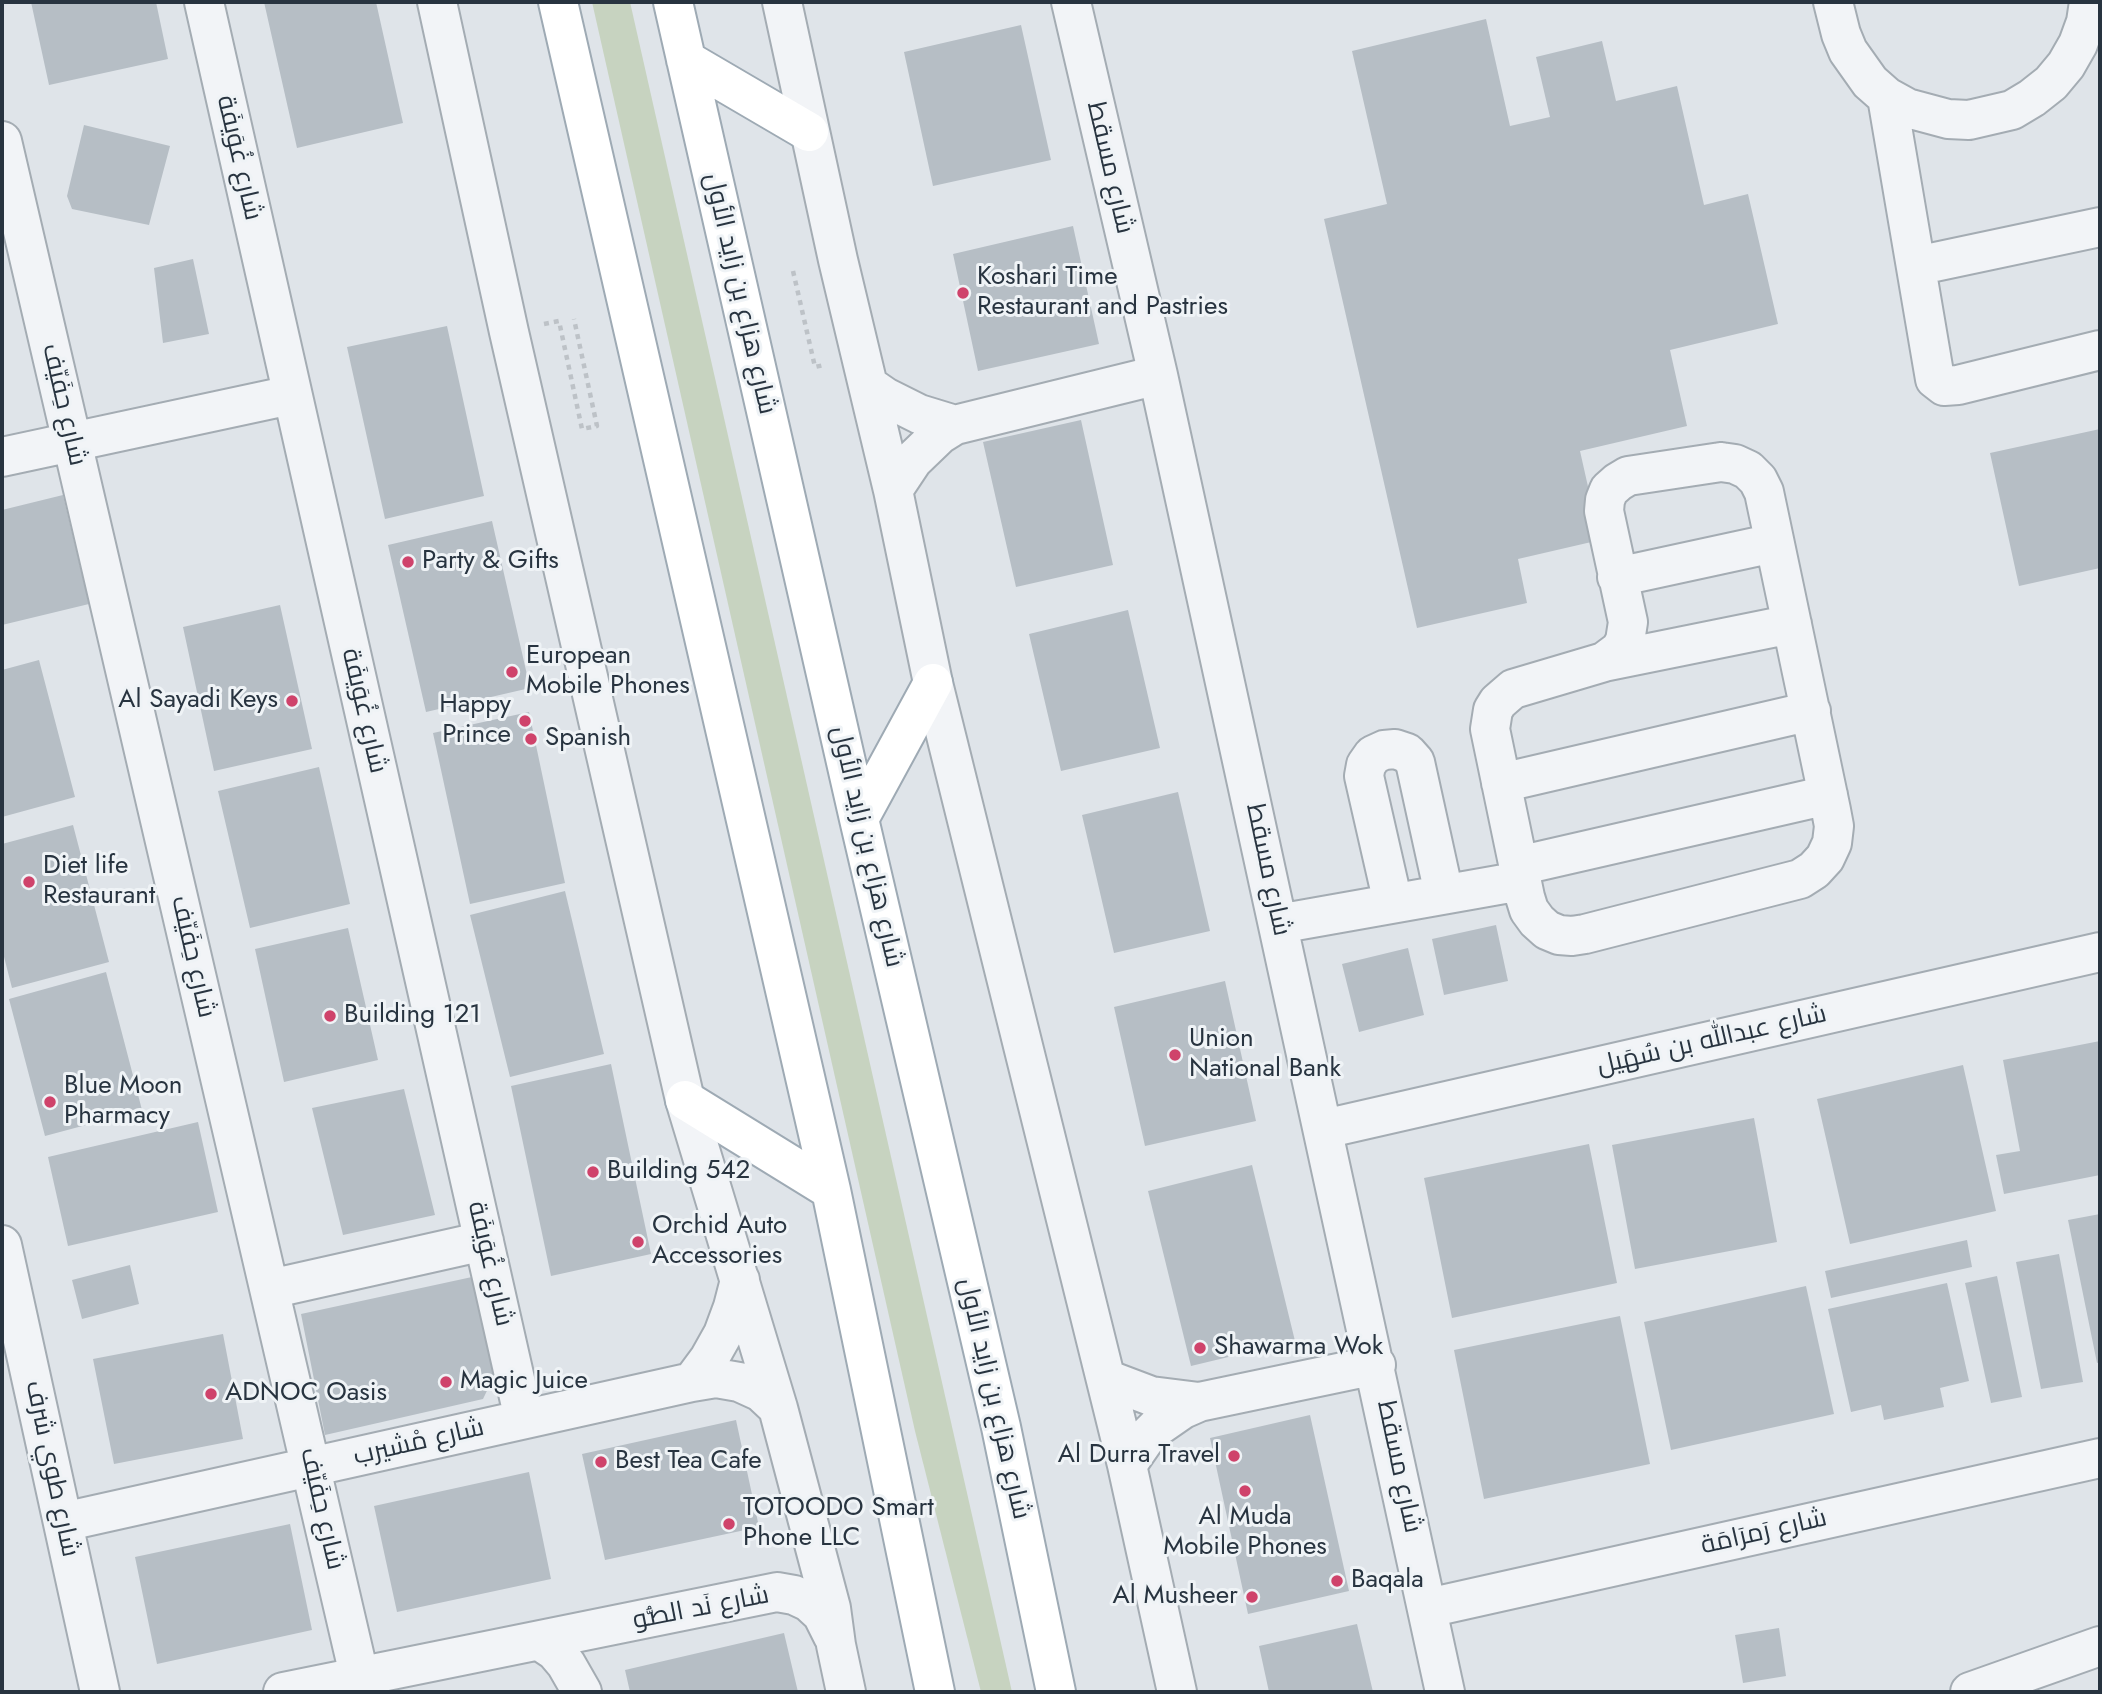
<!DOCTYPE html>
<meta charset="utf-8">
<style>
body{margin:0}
#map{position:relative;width:2102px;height:1694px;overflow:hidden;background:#dfe4e9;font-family:Jost,sans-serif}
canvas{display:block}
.frame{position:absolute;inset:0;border:4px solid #283440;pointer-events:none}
</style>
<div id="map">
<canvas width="2102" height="1694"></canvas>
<div class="frame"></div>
</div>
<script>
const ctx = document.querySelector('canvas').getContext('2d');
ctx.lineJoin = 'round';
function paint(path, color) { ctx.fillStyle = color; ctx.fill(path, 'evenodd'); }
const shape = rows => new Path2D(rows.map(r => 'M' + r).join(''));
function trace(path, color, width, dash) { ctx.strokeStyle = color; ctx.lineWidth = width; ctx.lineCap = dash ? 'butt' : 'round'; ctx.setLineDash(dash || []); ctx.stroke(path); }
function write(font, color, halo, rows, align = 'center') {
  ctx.font = font + ' Jost,Cairo,sans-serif'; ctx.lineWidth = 6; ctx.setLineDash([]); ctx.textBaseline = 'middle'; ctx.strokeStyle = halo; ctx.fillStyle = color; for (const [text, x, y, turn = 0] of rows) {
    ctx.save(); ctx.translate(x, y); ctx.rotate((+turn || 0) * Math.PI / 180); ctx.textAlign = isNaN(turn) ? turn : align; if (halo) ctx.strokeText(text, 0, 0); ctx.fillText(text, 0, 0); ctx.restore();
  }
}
paint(shape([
 [592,2,630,2,1012,1692,981,1692,915,1431]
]), '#c7d3c0');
paint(shape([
 [31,2,156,2,168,59,49,85],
 [264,2,376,2,403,123,297,148],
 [1486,19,1510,126,1550,117,1536,57,1602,41,1616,101,1677,86,1704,205,1748,194,1778,324,1670,350,1687,426,1580,451,1600,540,1518,559,1527,603,1417,628,1324,219,1387,204,1352,51],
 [1021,25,1051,160,933,186,904,52],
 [84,125,170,146,149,225,72,209,67,196],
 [1073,226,1099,344,978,371,953,254],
 [193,259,209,334,163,343,154,268],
 [447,326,484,496,385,519,347,347],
 [1081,420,1113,565,1016,587,983,442],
 [2100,429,2100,568,2019,586,1990,453],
 [63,495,89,604,2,625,2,510],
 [492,521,530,688,426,712,388,545],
 [280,605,312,749,214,771,183,627],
 [1128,610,1160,748,1061,771,1029,634],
 [39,660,75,797,2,817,2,670],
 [529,712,565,883,470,904,433,733],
 [319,767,350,904,250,928,218,791],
 [1178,792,1210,931,1114,953,1082,815],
 [73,825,109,962,12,988,2,949,2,844],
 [565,891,604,1054,510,1077,470,915],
 [1496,925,1508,981,1444,995,1432,939],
 [348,928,378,1060,284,1082,255,949],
 [1408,948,1424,1015,1359,1032,1342,964],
 [106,972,142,1110,45,1136,9,999],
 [1225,981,1256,1121,1145,1146,1114,1007],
 [2100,1041,2100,1175,2004,1194,1996,1155,2020,1151,2003,1060],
 [611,1064,651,1254,551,1276,511,1086],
 [1963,1065,1996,1211,1850,1244,1817,1099],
 [404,1089,435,1215,343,1235,312,1108],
 [1754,1118,1777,1242,1635,1269,1612,1145],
 [198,1122,218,1212,68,1246,48,1157],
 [1589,1144,1617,1283,1452,1318,1424,1178],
 [1252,1165,1295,1341,1191,1366,1148,1191],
 [2100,1214,2100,1362,2097,1363,2068,1220],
 [1967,1240,1972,1267,1831,1298,1825,1271],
 [2059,1254,2083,1382,2041,1389,2016,1262],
 [130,1265,139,1304,82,1319,72,1280],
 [1997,1276,2022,1397,1991,1403,1965,1283],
 [472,1277,495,1374,483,1399,325,1435,301,1314],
 [1947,1283,1969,1381,1940,1388,1944,1407,1884,1420,1881,1405,1851,1412,1828,1309],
 [1806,1286,1834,1414,1671,1450,1644,1322],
 [1620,1316,1650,1464,1484,1499,1454,1350],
 [223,1334,243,1439,114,1464,93,1359],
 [1310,1415,1349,1591,1248,1614,1210,1438],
 [736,1420,759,1527,605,1560,582,1454],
 [529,1472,551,1579,397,1612,374,1506],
 [290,1524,312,1630,157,1664,135,1557],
 [1357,1624,1373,1692,1269,1692,1259,1646],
 [1779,1628,1786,1676,1743,1683,1735,1635],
 [784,1633,798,1692,630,1692,625,1670]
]), '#b6bec5');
const minor = shape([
 [204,2,524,1419],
 [437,2,509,332,685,1100,778,1408,831,1608,836,1645,846,1692],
 [782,2,838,260,893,490,933,683,1127,1465,1177,1692],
 [1071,2,1158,375,1445,1692],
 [1833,2,1841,34,1848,51,1870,82,1887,97,1907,108,1948,119,1969,120,2012,110,2032,98,2051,83,2066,65,2078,44,2086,22,2089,2],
 [1887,97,1935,379,1944,386,1958,385,2100,350],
 [2,141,363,1692],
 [1916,266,2100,227],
 [869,386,885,397,919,414,955,425],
 [2,457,291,395],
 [1721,462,1735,464,1748,470,1758,480,1764,492,1831,810,1834,826,1832,843,1825,858,1814,870,1800,879,1585,934,1572,936,1559,935,1547,930,1537,921,1529,910,1525,897,1490,729,1493,710,1498,702,1513,689,1604,662,1620,650,1625,641,1628,622,1604,511,1605,500,1609,490,1618,482,1628,476,1721,462],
 [893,490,913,460,939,435,955,425,1158,375],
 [1617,577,1774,543],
 [1604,662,1792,624],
 [1501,783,1811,711],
 [1518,866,1828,795],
 [1393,903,1364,776,1366,765,1373,755,1384,750,1395,749,1407,753,1415,762,1444,894],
 [1278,924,1521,881],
 [1324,1129,2100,952],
 [2,1245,100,1692],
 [270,1289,484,1241],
 [1106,1379,1151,1396,1199,1402],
 [692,1382,709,1359,723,1334,733,1307,740,1280],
 [1127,1465,1145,1439,1157,1427,1183,1409,1199,1402,1376,1365],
 [63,1522,692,1382,716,1378,739,1382,761,1392,778,1408],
 [1428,1608,2100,1458],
 [540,1641,555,1651,566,1664,582,1692],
 [283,1692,777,1592,794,1595,809,1602,822,1614,833,1636],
 [1970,1692,2100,1646]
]);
const major = shape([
 [558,2,831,1190,935,1692],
 [673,2,859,819,1001,1427,1056,1692],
 [686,60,809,132],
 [859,819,933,683],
 [685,1100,831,1190]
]);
trace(minor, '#a4acb3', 42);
trace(major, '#9eaab4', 42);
trace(shape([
 [793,271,815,367,824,365],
 [544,324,559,321,582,429,597,426,574,319]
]), '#bdc2c7', 4.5, [5, 5]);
trace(minor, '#f2f4f7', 38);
trace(major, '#fff', 38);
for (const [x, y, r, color] of [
 [963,293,7,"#cf436b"],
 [408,562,7,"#cf436b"],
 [512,672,7,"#cf436b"],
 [292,701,7,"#cf436b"],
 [525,721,7,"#cf436b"],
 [531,739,7,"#cf436b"],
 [29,882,7,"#cf436b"],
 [330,1016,7,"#cf436b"],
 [1175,1055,7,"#cf436b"],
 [50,1102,7,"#cf436b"],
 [593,1172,7,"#cf436b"],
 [638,1242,7,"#cf436b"],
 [1200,1348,7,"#cf436b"],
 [446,1382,7,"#cf436b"],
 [211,1394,7,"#cf436b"],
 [1234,1456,7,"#cf436b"],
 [601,1462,7,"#cf436b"],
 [1245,1491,7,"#cf436b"],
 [729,1524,7,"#cf436b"],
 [1337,1581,7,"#cf436b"],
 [1252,1597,7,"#cf436b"]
]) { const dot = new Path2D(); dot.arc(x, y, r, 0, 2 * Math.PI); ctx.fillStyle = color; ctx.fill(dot); trace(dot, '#eff3f6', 2.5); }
write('26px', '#283440', '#eff3f6', [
 ["شارع غُوَيفَة",238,158,77],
 ["شارع مسقط",1109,168,77],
 ["شارع هزاع بن زايد الأول",739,294,77],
 ["شارع حِفَيّف",63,405,77],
 ["شارع غُوَيفَة",363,711,77],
 ["شارع هزاع بن زايد الأول",866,847,77],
 ["شارع مسقط",1267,870,78],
 ["شارع حِفَيّف",192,957,77],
 ["شارع عبدالله بن سُهَيل",1712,1041,-13],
 ["شارع غُوَيفَة",489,1264,77],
 ["شارع هزاع بن زايد الأول",993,1399,77],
 ["شارع مْشيرب",419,1443,-13],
 ["شارع مسقط",1398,1467,78],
 ["شارع طوي شرف",51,1469,78],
 ["شارع حِفَيّف",321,1509,77],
 ["شارع رَمرَامَة",1764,1533,-13],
 ["شارع نَد الصُّو",701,1609,-11]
]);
write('26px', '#283440', '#eff3f6', [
 ["Koshari Time",977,278],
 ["Restaurant and Pastries",977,308],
 ["Party & Gifts",422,562],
 ["European",526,657],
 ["Mobile Phones",526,687],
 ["Al Sayadi Keys",278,701,"right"],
 ["Happy",511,706,"right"],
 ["Prince",511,736,"right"],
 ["Spanish",545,739],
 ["Diet life",43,867],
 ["Restaurant",43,897],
 ["Building 121",344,1016],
 ["Union",1189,1040],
 ["National Bank",1189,1070],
 ["Blue Moon",64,1087],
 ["Pharmacy",64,1117],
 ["Building 542",607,1172],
 ["Orchid Auto",652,1227],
 ["Accessories",652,1257],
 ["Shawarma Wok",1214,1348],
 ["Magic Juice",460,1382],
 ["ADNOC Oasis",225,1394],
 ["Al Durra Travel",1220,1456,"right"],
 ["Best Tea Cafe",615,1462],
 ["TOTOODO Smart",743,1509],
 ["Phone LLC",743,1539],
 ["Al Muda",1245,1518,"center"],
 ["Mobile Phones",1245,1548,"center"],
 ["Baqala",1351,1581],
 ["Al Musheer",1238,1597,"right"]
], 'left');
</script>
